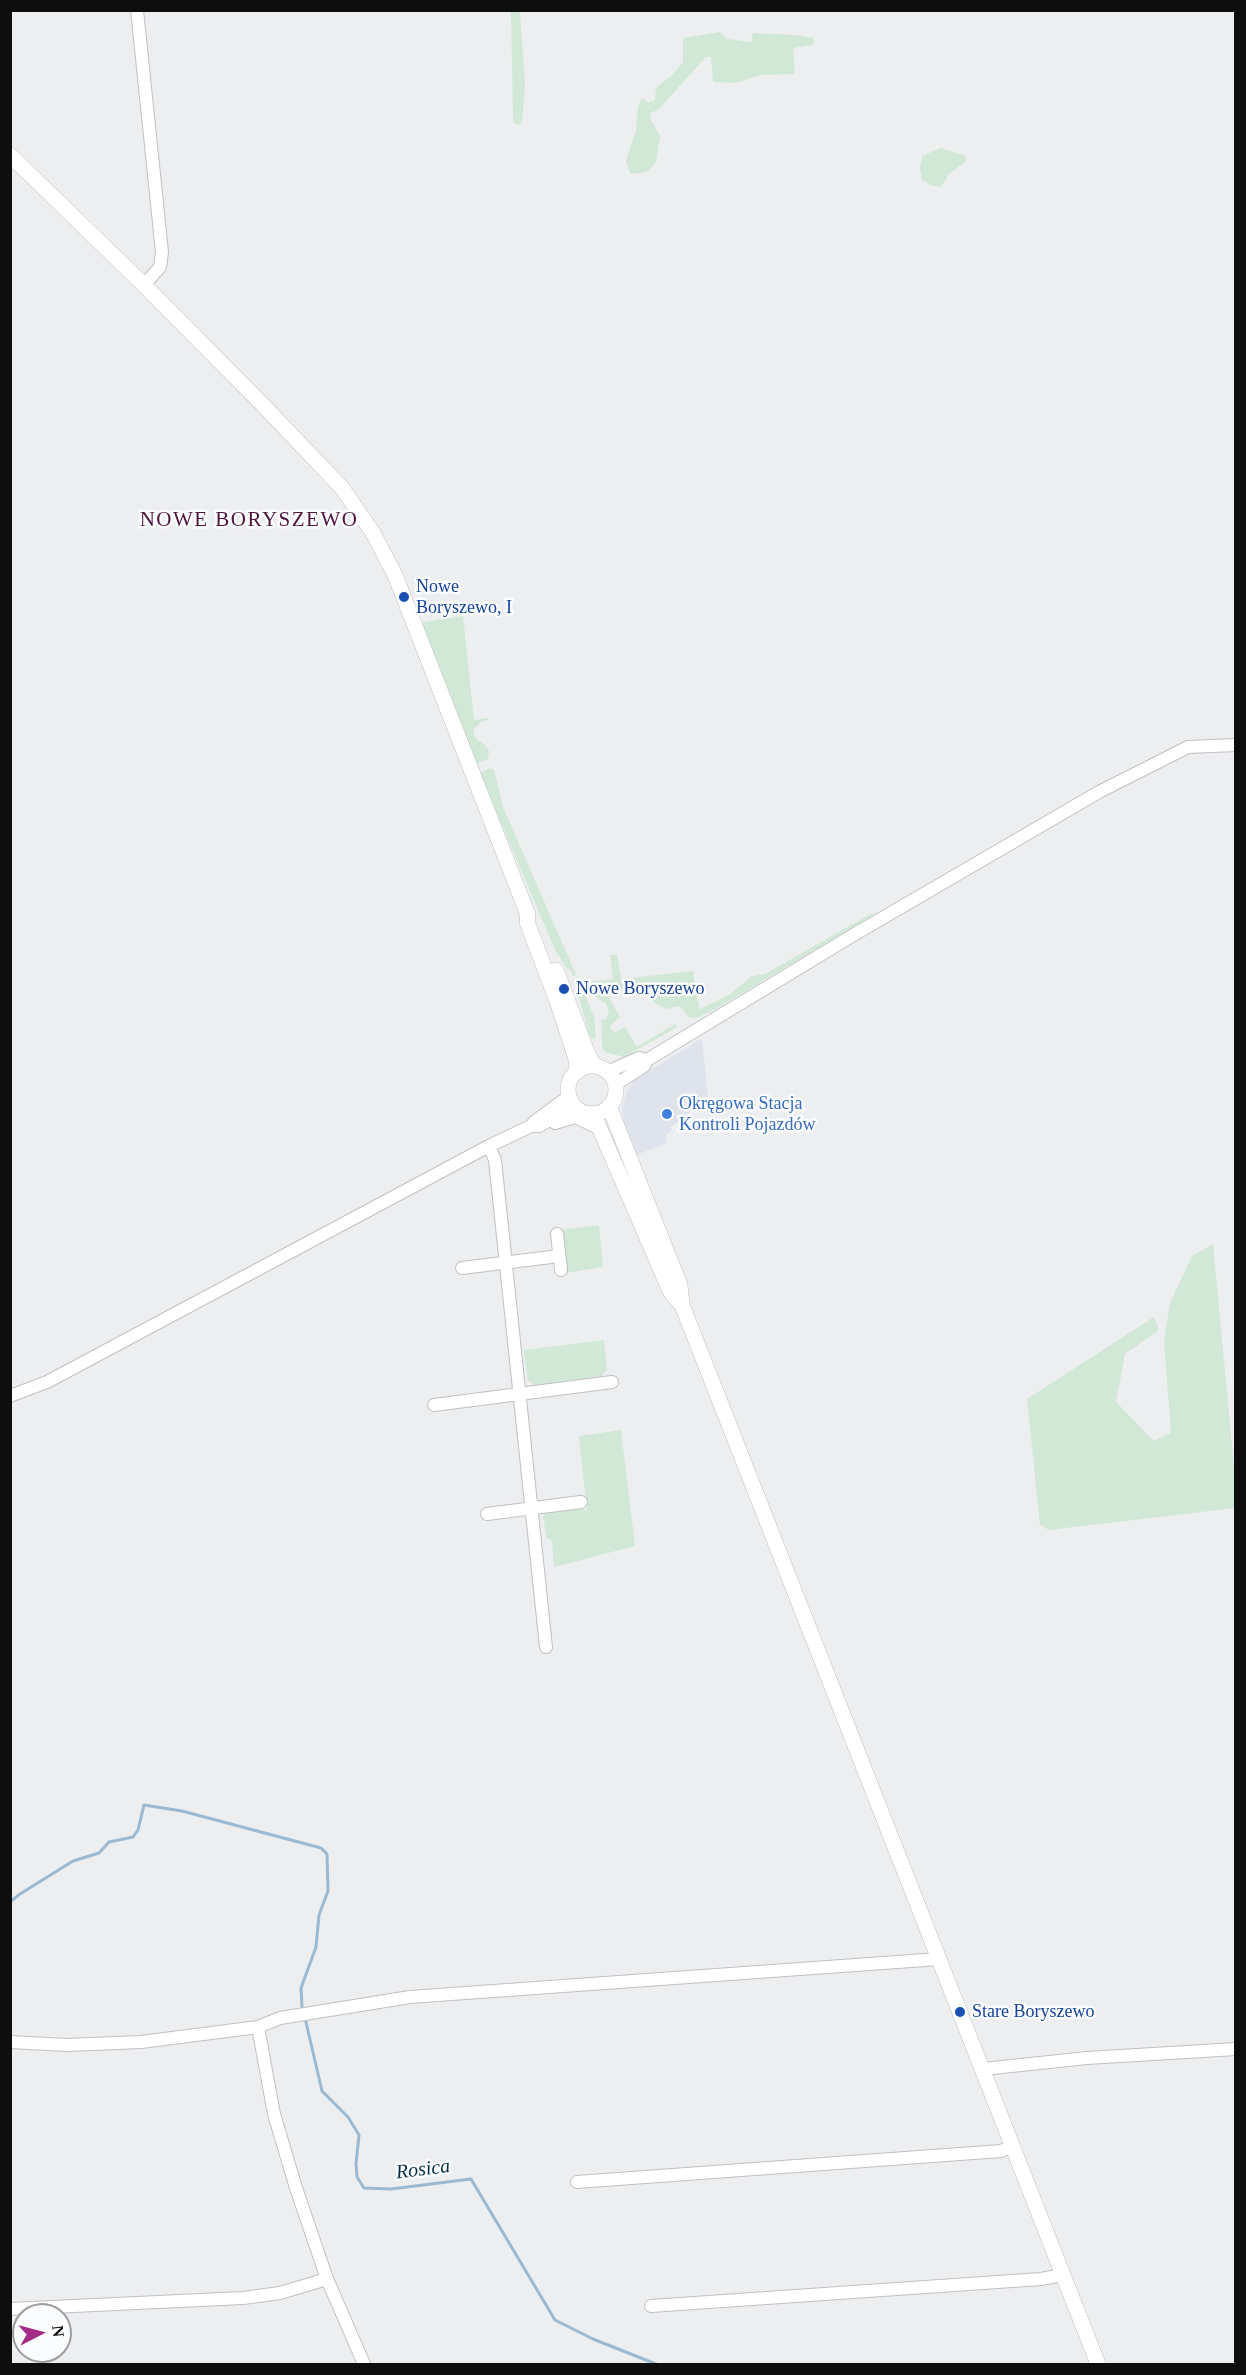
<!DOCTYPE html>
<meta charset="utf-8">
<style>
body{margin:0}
#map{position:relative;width:1246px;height:2375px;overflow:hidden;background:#edeef0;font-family:"Times New Roman",serif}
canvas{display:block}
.frame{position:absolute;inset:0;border:12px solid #0e0e0f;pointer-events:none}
.north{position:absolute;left:12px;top:2303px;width:60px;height:60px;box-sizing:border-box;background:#fafcfe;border:2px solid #9c9d9e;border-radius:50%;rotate:84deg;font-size:16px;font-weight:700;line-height:24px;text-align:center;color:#0e0e0f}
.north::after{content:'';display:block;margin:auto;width:21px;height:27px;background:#a32c84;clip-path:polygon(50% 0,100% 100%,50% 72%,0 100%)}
</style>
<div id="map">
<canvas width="1246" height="2375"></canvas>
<div class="frame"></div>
<div class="north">N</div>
</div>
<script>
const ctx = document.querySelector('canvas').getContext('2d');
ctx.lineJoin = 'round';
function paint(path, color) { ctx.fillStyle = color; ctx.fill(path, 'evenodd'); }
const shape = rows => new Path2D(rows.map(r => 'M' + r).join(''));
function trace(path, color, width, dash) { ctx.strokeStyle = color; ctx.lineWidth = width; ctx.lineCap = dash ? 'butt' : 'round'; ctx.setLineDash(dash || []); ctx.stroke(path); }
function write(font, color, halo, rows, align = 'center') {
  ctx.font = font + ' "Times New Roman",serif'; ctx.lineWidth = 5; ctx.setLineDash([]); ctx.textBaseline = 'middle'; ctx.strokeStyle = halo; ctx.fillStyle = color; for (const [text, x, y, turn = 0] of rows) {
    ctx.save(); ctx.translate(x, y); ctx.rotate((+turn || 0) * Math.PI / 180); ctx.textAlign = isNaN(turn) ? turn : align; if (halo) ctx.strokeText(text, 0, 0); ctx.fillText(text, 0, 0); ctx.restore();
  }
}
paint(shape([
 [702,1038,708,1098,671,1127,672,1130,666,1135,667,1143,636,1155,624,1123,622,1108,627,1091,634,1080]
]), '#dee3ec');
paint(shape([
 [511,11,520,11,525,86,522,122,519,125,514,123,513,117],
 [720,32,727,39,751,42,753,33,795,35,814,38,813,45,793,48,795,74,761,75,736,83,713,82,711,57,706,57,658,110,650,113,651,120,660,136,656,162,647,172,630,174,626,160,636,130,638,107,642,98,648,103,655,100,656,88,672,75,683,62,683,38],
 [941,148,966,156,965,162,949,174,941,187,930,185,922,180,920,168,922,156],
 [463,616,474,720,488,718,488,720,482,721,473,730,476,739,485,745,489,751,488,759,477,763,475,762,419,623],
 [490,768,494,770,503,807,594,1016,596,1037,594,1039,591,1038,588,1031,576,985,579,984,576,975,573,976,569,968,567,969,555,950,480,773],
 [874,912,872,916,712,1011,696,1018,688,1017,683,1009,678,1006,667,1009,656,1004,636,985,630,985,617,992,604,985,594,985,588,982,613,979,610,955,617,955,621,979,693,971,699,1009,729,995,752,976,765,974],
 [597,991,607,994,620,1017,610,1026,614,1033,625,1027,637,1047,675,1024,677,1027,624,1057,605,1052,602,1047,601,1020,606,1019,609,1012,606,1004,593,995],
 [599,1225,603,1267,565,1273,560,1230],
 [1213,1244,1235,1477,1235,1508,1049,1530,1040,1525,1027,1399,1154,1317,1159,1330,1125,1354,1116,1402,1154,1441,1171,1433,1164,1341,1170,1303,1192,1256],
 [604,1340,607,1369,602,1376,534,1385,528,1380,524,1350],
 [621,1430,635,1546,554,1567,552,1541,546,1537,543,1516,547,1511,581,1507,587,1512,579,1436]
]), '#d2e8d6');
trace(shape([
 [10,1902,20,1894,73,1861,99,1853,109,1842,133,1837,138,1830,144,1805,182,1811,321,1848,327,1854,328,1891,319,1915,316,1947,301,1988,302,2007],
 [305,2018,322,2091,348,2117,359,2135,356,2164,357,2177,364,2188,391,2189,471,2179,555,2320,593,2339,656,2364]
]), '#9bb9d0', 3);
const minor = shape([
 [137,10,162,252,160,267,144,285],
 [607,1072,639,1058,647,1060],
 [615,1085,644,1066,647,1060,855,934,1099,792,1188,747,1236,745],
 [534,1122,569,1096],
 [555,1123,575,1117,601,1129],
 [489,1146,495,1160,546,1647],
 [557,1234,561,1270],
 [462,1268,559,1256],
 [10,1396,47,1382,489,1146,531,1126,539,1126,575,1106],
 [434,1405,612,1382],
 [487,1514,581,1502],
 [258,2027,274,2114,296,2188,327,2279,364,2364],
 [10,2042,67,2045,141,2042,258,2027,280,2018,410,1997,939,1959],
 [983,2069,1087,2058,1236,2049],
 [577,2182,1001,2151,1012,2146],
 [651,2306,1041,2279,1063,2275],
 [10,2309,243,2298,280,2293,327,2279]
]);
const major = shape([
 [10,155,144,285,263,405,342,488,373,533,395,575,528,915,527,922,557,1001,576,1059,577,1072],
 [556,970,588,1055,595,1066],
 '568 1090a24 24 0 1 1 48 0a24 24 0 1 1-48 0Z',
 [609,1106,680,1285,682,1305,1098,2364],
 [593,1113,670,1291,682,1305]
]);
trace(minor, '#bfc0c2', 14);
trace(major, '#bfc0c2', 16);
trace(minor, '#fff', 12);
trace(major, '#fff', 15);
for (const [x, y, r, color] of [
 [404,597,6,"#1a4fb4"],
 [564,989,6,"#1a4fb4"],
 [667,1114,6,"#3f7fe0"],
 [960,2012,6,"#1a4fb4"]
]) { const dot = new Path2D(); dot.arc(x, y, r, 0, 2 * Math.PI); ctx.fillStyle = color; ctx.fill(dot); trace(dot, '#fafcfe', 2); }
write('18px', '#164399', '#fafcfe', [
 ["Nowe",416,587],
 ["Boryszewo, I",416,608],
 ["Nowe Boryszewo",576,989],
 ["Stare Boryszewo",972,2012]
], 'left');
write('18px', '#366cbe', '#fafcfe', [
 ["Okręgowa Stacja",679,1104],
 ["Kontroli Pojazdów",679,1125]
], 'left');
write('italic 20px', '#092f48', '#fafcfe', [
 ["Rosica",423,2170,-7]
]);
ctx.letterSpacing = '1.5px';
write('21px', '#4e153e', '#fafcfe', [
 ["NOWE BORYSZEWO",249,520]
]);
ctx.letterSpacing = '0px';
</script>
